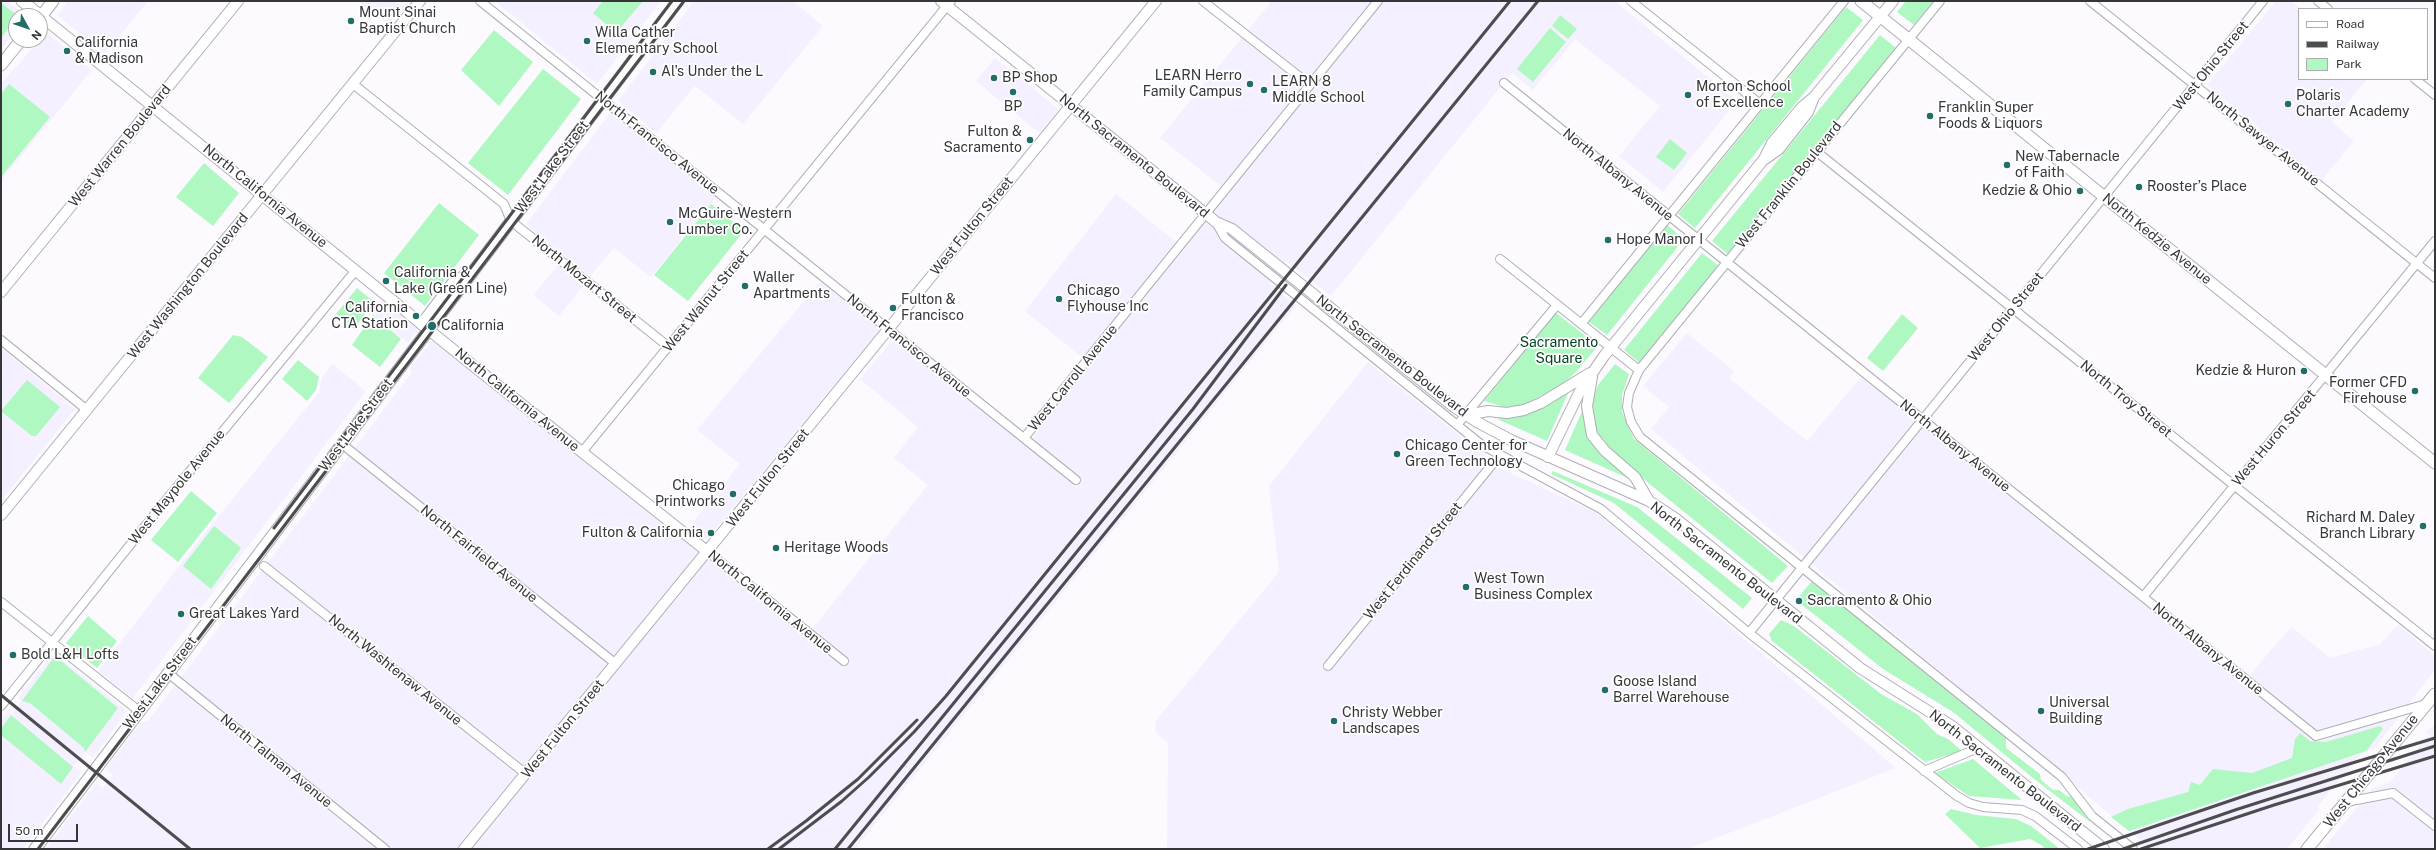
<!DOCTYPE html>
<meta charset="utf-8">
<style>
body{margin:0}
#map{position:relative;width:2436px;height:850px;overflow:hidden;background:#fcfaff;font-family:"Public Sans",sans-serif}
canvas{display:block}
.frame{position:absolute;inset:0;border:2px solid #363538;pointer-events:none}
.legend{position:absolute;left:2298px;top:8px;width:130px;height:72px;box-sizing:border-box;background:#fff;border:1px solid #afaeaf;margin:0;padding:5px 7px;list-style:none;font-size:12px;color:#363538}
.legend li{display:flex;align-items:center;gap:8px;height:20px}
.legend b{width:20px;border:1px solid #afaeaf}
.north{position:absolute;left:8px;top:8px;width:40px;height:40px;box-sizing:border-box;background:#fff;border:1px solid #afaeaf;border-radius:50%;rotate:130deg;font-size:11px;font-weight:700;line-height:16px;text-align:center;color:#363538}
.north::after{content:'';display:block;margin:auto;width:14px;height:18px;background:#226d68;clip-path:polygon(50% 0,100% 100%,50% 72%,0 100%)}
.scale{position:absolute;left:8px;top:824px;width:70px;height:18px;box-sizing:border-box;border:2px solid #363538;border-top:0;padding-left:5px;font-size:12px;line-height:14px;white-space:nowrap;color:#363538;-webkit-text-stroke:3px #fff;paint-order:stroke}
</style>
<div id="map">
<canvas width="2436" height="850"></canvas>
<div class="frame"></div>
<ul class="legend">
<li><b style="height:5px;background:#fff"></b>Road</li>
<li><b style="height:5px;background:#4d4c4f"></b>Railway</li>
<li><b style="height:11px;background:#aff8c1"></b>Park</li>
</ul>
<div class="north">N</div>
<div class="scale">50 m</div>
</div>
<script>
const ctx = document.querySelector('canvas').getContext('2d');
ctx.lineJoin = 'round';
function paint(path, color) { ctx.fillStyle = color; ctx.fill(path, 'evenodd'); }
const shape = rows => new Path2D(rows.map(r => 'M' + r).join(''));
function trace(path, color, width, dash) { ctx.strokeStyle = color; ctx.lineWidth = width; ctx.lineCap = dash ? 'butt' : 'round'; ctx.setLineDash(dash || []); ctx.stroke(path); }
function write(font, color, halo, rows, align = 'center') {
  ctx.font = font + ' "Public Sans",sans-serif'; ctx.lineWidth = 3.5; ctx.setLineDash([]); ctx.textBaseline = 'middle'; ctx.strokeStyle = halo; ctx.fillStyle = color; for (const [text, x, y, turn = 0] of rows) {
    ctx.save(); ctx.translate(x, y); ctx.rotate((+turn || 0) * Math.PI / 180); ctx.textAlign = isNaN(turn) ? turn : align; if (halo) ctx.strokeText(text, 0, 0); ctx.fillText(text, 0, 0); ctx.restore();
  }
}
paint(shape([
 [1,1,7,1,25,16,16,16,16,31,1,49],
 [68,1,148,1,105,54,57,15],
 [359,1,394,1,403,8,389,25],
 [494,1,661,1,597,84],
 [694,1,793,1,823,26,743,124,695,86,656,133,618,101],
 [1272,1,1615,1,1737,101,1663,192,1619,156,1660,106,1575,39,1533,90,1512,73,1331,296,1286,261,1269,283,1296,305,855,849,46,849,96,783,103,788,113,775,106,769,140,723,148,721,412,372,410,367,432,341,806,637,928,485,894,458,918,427,860,379,891,342,895,341,1026,446,1090,364,1025,311,1116,194,1182,247,1228,192,1160,138],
 [2276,1,2291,1,2301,9,2299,9,2299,79,2367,79,2332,122,2354,141,2322,180,2207,85],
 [45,31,92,70,1,181,1,84,40,40],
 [995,58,1057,108,1058,110,1039,133,976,81],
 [610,113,716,197,651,277,614,248,590,276,526,224],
 [558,265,583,286,559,316,533,295],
 [820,282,878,328,879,331,706,540,689,527,740,464,697,430],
 [380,300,389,304,417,328,417,330,408,343,370,312],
 [1687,333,1734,371,1729,378,1807,441,1861,377,2242,684,2291,627,2330,658,2380,644,2398,625,2435,656,2435,670,2374,749,2362,752,2354,762,2317,807,2319,810,2287,849,2151,849,1651,429,1669,407,1643,386],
 [1,348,75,409,1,501],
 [1368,362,1500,468,1597,513,1896,768,1688,849,1167,849,1168,743,1156,733,1155,722,1279,572,1269,486],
 [332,364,366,391,133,698,98,671,201,538,319,392,322,378],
 [54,653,127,711,93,758,85,752,76,764,74,766,82,772,23,849,1,849,1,721,8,711,12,714,21,701,18,698],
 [2435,726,2435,849,2323,849,2373,788,2389,783,2430,733,2424,734,2431,727]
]), '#f4f0ff');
paint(shape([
 [603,1,643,1,616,33,593,13],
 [1906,1,1934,1,1914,25,1897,12],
 [1,3,18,16,1,38],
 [1846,7,1863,20,1695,228,1678,214],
 [1560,15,1577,29,1568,39,1552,26],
 [1550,28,1566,42,1533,82,1517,69],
 [494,30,533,62,499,106,461,70],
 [1880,35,1896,48,1728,254,1712,241],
 [543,69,581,99,508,195,468,163],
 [9,84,50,117,1,177,1,94],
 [1670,139,1687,153,1674,170,1656,157],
 [204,163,239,193,213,226,176,197],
 [439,203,479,235,425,306,384,273],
 [711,204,744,231,688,301,654,275],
 [1667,225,1684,239,1607,335,1589,322],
 [1702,253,1719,266,1640,363,1624,350],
 [357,288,374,302,354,329,336,314],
 [1556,313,1592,341,1596,348,1577,371,1561,386,1521,406,1504,407,1484,401],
 [1902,314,1918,328,1883,371,1867,358],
 [373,315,401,339,380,367,352,345],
 [233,335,242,337,268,357,229,403,198,378],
 [298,360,319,377,316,390,307,401,282,379],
 [1615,364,1629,374,1622,395,1622,412,1634,439,1788,566,1772,583,1631,469,1603,442,1593,425,1592,401,1598,385],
 [27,380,60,407,36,436,32,436,1,411],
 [1569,391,1547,441,1497,419,1515,416],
 [1583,409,1588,436,1599,452,1632,480,1565,450],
 [1553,471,1637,507,1752,598,1743,609,1614,503,1551,474],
 [191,491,217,513,178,562,151,540],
 [214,526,241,548,211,589,183,566],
 [1812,581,2006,738,2006,748,2040,774,2041,780,2053,790,2059,790,2068,797,2071,796,2090,822,2033,778,1953,712,1883,669,1796,600],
 [88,616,117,641,97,668,66,643],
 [1781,620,1794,626,1881,694,1917,714,1937,734,1948,739,1962,751,1925,762,1772,641,1769,634],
 [55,656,118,708,85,752,84,748,30,703,22,701],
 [11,715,73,767,61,784,1,735,1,729],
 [2380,726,2383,729,2366,751,2129,831,2111,817,2128,809,2188,792,2191,782,2200,785,2213,769,2252,773,2292,758,2295,739,2300,733,2310,741,2326,742],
 [1973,759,2022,800,1969,796,1935,773],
 [1951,809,1976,815,2016,819,2031,826,2060,849,2044,849,2043,846,2030,839,1980,848,1945,814]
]), '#aff8c1');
const minor = shape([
 [480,1,1076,480],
 [1203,1,1310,85],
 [1631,1,1760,104],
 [1940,1,1639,370,1629,393,1627,407,1631,422,1640,437,2062,777,2092,816,2133,849],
 [2090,1,2435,278],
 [2318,1,2328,9],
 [2415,79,2435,95],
 [1504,83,2316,736,2426,704],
 [353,84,504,204,511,221,669,347],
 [1817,152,2435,646],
 [1216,222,1225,238,1482,445,1601,509,1749,633,1957,796,1969,803,1983,807,2022,810,2035,816,2078,849],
 [1500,259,1639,370],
 [1581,324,1844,1],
 [1,340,87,410],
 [1457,425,1557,305],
 [1024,438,1378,1],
 [342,444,616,664],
 [582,452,951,1],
 [708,552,844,661],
 [264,566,526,774],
 [2143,597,2435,241],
 [1,602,139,711],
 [1749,633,2263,1],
 [1328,666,1499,456],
 [168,673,385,849],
 [1,706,162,505,356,270],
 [1924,771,1978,748],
 [2346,802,2393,793,2435,826]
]);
const tertiary = shape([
 [941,1,1216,222,1232,229,1454,407,1477,422,1511,440,1649,501,1675,518,1860,668,1952,726,2104,849],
 [41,16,471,364,708,552],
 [1765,159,1779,149,1808,112,1814,97],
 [1,292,238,1],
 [1592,377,1587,406,1592,435,1605,451,1635,477,1649,501],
 [1466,415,1488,411,1507,413,1524,410,1541,403,1590,373],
 [1548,457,1580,391,1604,356,1764,159,1772,143,1802,107,1814,97,1893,1],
 [1,515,420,1],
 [464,849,1156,1]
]);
const secondary = shape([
 [22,1,41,16],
 [1861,1,2435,463],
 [40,18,53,1],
 [1,65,21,40],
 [422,324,456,279,469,276],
 [35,849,678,1],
 [2307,849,2435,694]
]);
trace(minor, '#b0aeb5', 10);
trace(tertiary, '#b0aeb5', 12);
trace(secondary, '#b0aeb5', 13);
trace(minor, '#fff', 8);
trace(tertiary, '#fff', 10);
trace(secondary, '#fff', 11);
trace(shape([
 [274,528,672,1],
 [1,695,190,849],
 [38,849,684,1],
 [768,849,806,821,858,779,917,720],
 [779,849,842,801,869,777,914,732,946,696,1510,1],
 [835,849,1193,409,1286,285],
 [848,849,1538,1],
 [2088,849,2253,793,2435,738],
 [2123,849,2235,810,2435,746],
 [2141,849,2274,805,2435,756]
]), '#4d4c4f', 3);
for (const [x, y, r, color] of [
 [351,21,4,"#226d68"],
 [587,41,4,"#226d68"],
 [67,51,4,"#226d68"],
 [653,72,4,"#226d68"],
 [994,78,4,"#226d68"],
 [1250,84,4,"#226d68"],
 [1264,90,4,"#226d68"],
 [1013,92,4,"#226d68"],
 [1688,95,4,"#226d68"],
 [2288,104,4,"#226d68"],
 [1930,116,4,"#226d68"],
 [1030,140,4,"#226d68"],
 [2007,165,4,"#226d68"],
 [2139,187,4,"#226d68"],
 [2080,191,4,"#226d68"],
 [670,222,4,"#226d68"],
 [1608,240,4,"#226d68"],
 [386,281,4,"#226d68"],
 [745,286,4,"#226d68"],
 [1059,299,4,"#226d68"],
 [893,308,4,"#226d68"],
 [416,316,4,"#226d68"],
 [432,326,5,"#226d68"],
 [2304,371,4,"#226d68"],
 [2415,391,4,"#226d68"],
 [1397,454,4,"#226d68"],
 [733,494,4,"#226d68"],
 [2423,526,4,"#226d68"],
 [711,533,4,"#226d68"],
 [776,548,4,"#226d68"],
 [1466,587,4,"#226d68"],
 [1799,601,4,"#226d68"],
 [181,614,4,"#226d68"],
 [13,655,4,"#226d68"],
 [1605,690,4,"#226d68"],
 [2041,711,4,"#226d68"],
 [1334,721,4,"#226d68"]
]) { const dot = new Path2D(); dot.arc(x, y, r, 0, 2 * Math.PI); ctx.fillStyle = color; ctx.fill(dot); trace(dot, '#fff', 1.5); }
write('14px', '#363538', '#fff', [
 ["Mount Sinai",359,13],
 ["Baptist Church",359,29],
 ["Willa Cather",595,33],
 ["Elementary School",595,49],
 ["California",75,43],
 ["& Madison",75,59],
 ["Al's Under the L",661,72],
 ["LEARN Herro",1242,76,"right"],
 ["Family Campus",1242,92,"right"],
 ["BP Shop",1002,78],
 ["LEARN 8",1272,82],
 ["Middle School",1272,98],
 ["Morton School",1696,87],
 ["of Excellence",1696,103],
 ["Polaris",2296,96],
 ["Charter Academy",2296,112],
 ["BP",1013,107,"center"],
 ["Franklin Super",1938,108],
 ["Foods & Liquors",1938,124],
 ["Fulton &",1022,132,"right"],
 ["Sacramento",1022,148,"right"],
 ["New Tabernacle",2015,157],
 ["of Faith",2015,173],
 ["Rooster’s Place",2147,187],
 ["Kedzie & Ohio",2072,191,"right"],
 ["McGuire-Western",678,214],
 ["Lumber Co.",678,230],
 ["Hope Manor I",1616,240],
 ["California &",394,273],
 ["Lake (Green Line)",394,289],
 ["Waller",753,278],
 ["Apartments",753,294],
 ["Chicago",1067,291],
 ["Flyhouse Inc",1067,307],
 ["Fulton &",901,300],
 ["Francisco",901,316],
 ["California",408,308,"right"],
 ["CTA Station",408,324,"right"],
 ["California",441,326],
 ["Kedzie & Huron",2296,371,"right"],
 ["Former CFD",2407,383,"right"],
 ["Firehouse",2407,399,"right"],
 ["Chicago Center for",1405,446],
 ["Green Technology",1405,462],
 ["Chicago",725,486,"right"],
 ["Printworks",725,502,"right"],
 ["Richard M. Daley",2415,518,"right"],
 ["Branch Library",2415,534,"right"],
 ["Fulton & California",703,533,"right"],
 ["Heritage Woods",784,548],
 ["West Town",1474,579],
 ["Business Complex",1474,595],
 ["Sacramento & Ohio",1807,601],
 ["Great Lakes Yard",189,614],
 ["Bold L&H Lofts",21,655],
 ["Goose Island",1613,682],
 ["Barrel Warehouse",1613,698],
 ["Universal",2049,703],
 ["Building",2049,719],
 ["Christy Webber",1342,713],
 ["Landscapes",1342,729]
], 'left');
write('14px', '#363538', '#fff', [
 ["West Ohio Street",2211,66,-51],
 ["North Sawyer Avenue",2263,139,39],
 ["North Francisco Avenue",657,143,39],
 ["West Warren Boulevard",120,146,-51],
 ["North Sacramento Boulevard",1134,156,39],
 ["West Lake Street",552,167,-53],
 ["North Albany Avenue",1618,175,39],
 ["West Franklin Boulevard",1789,185,-51],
 ["North California Avenue",265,196,39],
 ["West Fulton Street",972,226,-51],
 ["North Kedzie Avenue",2157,239,39],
 ["North Mozart Street",584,279,39],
 ["West Washington Boulevard",188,286,-51],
 ["West Walnut Street",706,301,-51],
 ["West Ohio Street",2006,317,-51],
 ["North Francisco Avenue",909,346,39],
 ["North Sacramento Boulevard",1392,356,38],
 ["West Carroll Avenue",1073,378,-51],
 ["North Troy Street",2126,399,39],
 ["North California Avenue",517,400,39],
 ["West Lake Street",356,425,-53],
 ["West Huron Street",2274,438,-50],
 ["North Albany Avenue",1955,446,39],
 ["West Fulton Street",768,478,-51],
 ["West Maypole Avenue",177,487,-51],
 ["North Fairfield Avenue",479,554,39],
 ["West Ferdinand Street",1413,561,-51],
 ["North Sacramento Boulevard",1726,563,38],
 ["North California Avenue",770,602,39],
 ["North Albany Avenue",2208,649,39],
 ["North Washtenaw Avenue",395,670,39],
 ["West Lake Street",160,683,-53],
 ["West Fulton Street",563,729,-51],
 ["North Talman Avenue",276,761,39],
 ["North Sacramento Boulevard",2005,771,38],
 ["West Chicago Avenue",2371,771,-51]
]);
write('14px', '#00461f', '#fff', [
 ["Sacramento",1559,343],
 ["Square",1559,359]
]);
</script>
